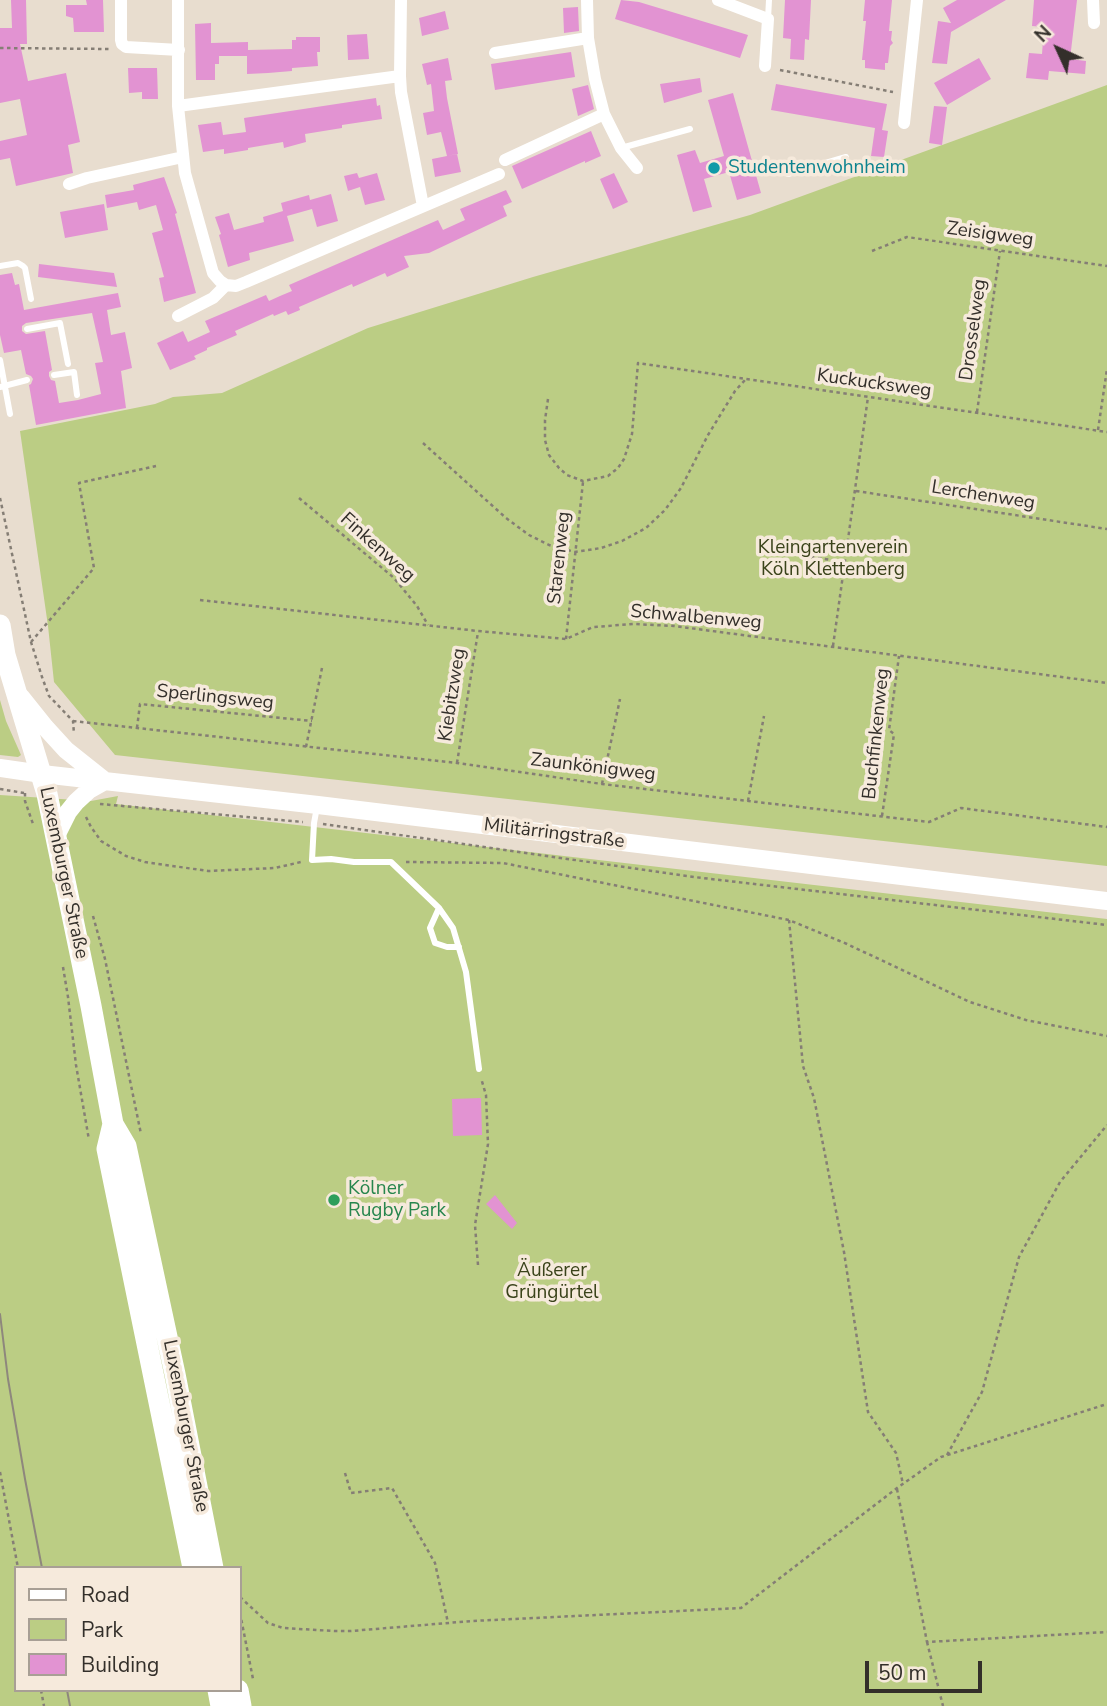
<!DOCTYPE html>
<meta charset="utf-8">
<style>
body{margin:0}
#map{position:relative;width:1107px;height:1706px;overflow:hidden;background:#e8ddcf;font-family:"Nunito Sans",sans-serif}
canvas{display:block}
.legend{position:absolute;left:14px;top:1566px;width:228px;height:126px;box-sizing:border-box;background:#f6eadc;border:2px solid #a89f95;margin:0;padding:9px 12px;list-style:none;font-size:21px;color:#332f2a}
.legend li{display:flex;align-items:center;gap:14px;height:35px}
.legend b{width:35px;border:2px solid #a89f95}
.north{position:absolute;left:1023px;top:14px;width:70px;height:70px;-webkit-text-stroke:5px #f6eadc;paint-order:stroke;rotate:315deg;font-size:19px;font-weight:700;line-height:28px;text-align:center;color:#332f2a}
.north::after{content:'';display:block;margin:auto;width:24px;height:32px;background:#332f2a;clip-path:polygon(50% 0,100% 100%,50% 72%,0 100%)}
.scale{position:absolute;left:865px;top:1661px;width:117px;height:32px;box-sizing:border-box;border:4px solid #332f2a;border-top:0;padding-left:9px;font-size:21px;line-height:24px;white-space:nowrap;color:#332f2a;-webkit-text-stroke:5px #f6eadc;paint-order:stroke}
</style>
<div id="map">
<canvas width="1107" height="1706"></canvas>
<ul class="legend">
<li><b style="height:9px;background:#fff"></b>Road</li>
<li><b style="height:19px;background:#bbcd84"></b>Park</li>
<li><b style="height:19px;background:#e293d2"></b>Building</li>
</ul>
<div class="north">N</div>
<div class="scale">50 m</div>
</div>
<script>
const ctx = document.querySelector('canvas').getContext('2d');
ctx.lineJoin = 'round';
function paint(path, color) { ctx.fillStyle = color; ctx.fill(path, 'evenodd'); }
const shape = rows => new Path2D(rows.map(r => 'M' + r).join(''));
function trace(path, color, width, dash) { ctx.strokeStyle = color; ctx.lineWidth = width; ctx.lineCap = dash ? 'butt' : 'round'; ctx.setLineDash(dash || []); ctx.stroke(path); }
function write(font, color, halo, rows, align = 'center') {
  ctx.font = font + ' "Nunito Sans",sans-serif'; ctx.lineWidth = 7; ctx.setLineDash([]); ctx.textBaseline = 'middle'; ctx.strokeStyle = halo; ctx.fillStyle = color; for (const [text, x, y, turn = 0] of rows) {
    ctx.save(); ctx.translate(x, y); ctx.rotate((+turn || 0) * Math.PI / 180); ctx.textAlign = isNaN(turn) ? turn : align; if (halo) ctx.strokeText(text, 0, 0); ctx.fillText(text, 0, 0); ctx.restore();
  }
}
paint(shape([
 [1107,85,1107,866,115,755,54,682,48,626,20,431,155,404,173,397,222,393,368,328,533,277,750,215],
 [0,700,6,721,21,755,18,757,0,755],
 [0,795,91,801,118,796,116,804,1107,919,1107,1706,0,1706],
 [16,1568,240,1568,240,1690,16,1690]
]), '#bbcd84');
paint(shape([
 [11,0,26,0,27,44,20,44,28,81,66,73,80,142,68,145,73,173,16,186,10,158,0,160,0,141,27,135,20,99,0,103,0,28,12,28],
 [86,0,103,0,104,32,74,32,73,18,66,16,66,5,87,5],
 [621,0,639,2,748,35,740,58,615,19],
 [785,0,811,0,809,40,805,39,804,60,790,59,791,39,783,38],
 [865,0,892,0,889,31,892,31,891,40,893,43,890,46,888,63,885,63,885,70,865,68,865,60,862,60,866,21,863,21],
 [957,0,1006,0,951,32,947,64,932,63,938,21,951,23,943,8],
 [1034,0,1077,0,1070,59,1086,61,1085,74,1049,71,1048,80,1026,78,1029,53,1042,54,1044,27,1032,26],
 [578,7,579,31,564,33,563,8],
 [445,11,449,29,422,36,419,18],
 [211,23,211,43,248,42,248,50,292,49,292,40,296,40,296,37,320,37,320,52,317,52,318,66,292,68,292,71,268,73,247,74,247,56,219,56,219,64,215,64,215,80,196,80,195,24],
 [367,34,369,59,348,60,347,35],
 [571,52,575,77,495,90,491,64],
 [448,58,452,80,445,81,447,98,458,154,447,156,441,132,427,135,423,113,434,111,431,84,427,85,422,64],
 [979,58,991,79,947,105,934,83],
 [128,68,157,68,158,99,142,99,142,92,129,93],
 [700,78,702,92,664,103,660,84],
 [776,84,887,104,882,130,888,131,884,157,871,156,875,128,771,110],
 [588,85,594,109,578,116,572,89],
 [733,93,761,193,737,200,729,172,704,179,712,207,693,212,677,155,695,150,700,163,724,156,708,100],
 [376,98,377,106,380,105,382,119,342,125,342,128,305,134,306,142,284,148,283,142,248,148,248,150,224,154,224,149,203,152,198,125,221,122,223,135,246,132,244,118],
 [934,106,947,107,942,145,929,143],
 [591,131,601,156,585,163,585,161,522,189,512,166],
 [457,154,461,172,435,177,432,159],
 [357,173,359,178,377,173,385,200,365,205,360,187,348,191,344,176],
 [614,173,628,202,613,209,600,179],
 [164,177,177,213,175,214,196,293,164,302,159,278,164,277,152,233,163,230,156,205,139,210,137,202,107,208,105,195,134,190,133,185],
 [506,190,512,202,503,206,507,216,429,253,404,256,409,267,387,277,385,273,353,287,352,284,299,307,300,310,288,315,286,311,274,316,273,314,235,331,237,335,207,348,207,350,194,356,196,359,170,370,157,343,183,331,188,342,210,332,205,321,266,295,269,301,280,296,292,291,289,285,438,220,443,230,465,220,460,209],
 [331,194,338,221,317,227,312,209,287,216,294,241,249,253,250,260,228,267,219,235,221,234,215,217,229,213,234,230,264,222,263,217,283,211,281,203,309,195,310,200],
 [104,204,108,230,65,238,60,212],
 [39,264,114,273,117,287,38,277],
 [12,273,15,285,19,284,24,310,118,293,121,307,107,310,111,335,125,332,132,368,121,371,126,408,36,425,29,385,31,384,33,379,31,376,26,374,21,350,4,353,0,335,0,275],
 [92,313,103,362,95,363,101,394,78,400,59,403,55,381,51,380,49,376,49,372,52,370,45,331,26,334,22,331,22,326,26,323],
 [481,1098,482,1135,453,1136,452,1099],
 [495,1195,517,1223,512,1229,486,1204]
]), '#e293d2');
trace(shape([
 [0,48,109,49],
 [780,70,893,92],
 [872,251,907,237,1107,266],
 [548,399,545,420,545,440,549,455,559,468,567,475,583,481,608,476,618,468,624,459,632,434,638,363,1107,432],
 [977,412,1000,251],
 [1098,430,1107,369],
 [423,443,506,518,529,535,549,545,575,552,601,548,622,541,646,528,665,510,681,488,708,435,735,391,745,380],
 [856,491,1107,529],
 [0,498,31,642,42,677,49,696,73,721,74,734],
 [299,498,394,578,417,606,428,625],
 [804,556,845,562],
 [200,600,478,631,566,639,593,627,634,624,674,626,1107,683],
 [566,639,583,482],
 [31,642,94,568,79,483,156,466],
 [833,646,868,397],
 [73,721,457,763,602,784,929,822,961,808,1107,827],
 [137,728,140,704,312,721],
 [306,747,322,668],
 [457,763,478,632],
 [602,784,620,699],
 [0,789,24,793],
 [25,793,25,801,33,824],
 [748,801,764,716],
 [100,804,303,822],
 [882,816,894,734,889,730,899,656],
 [86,817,91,827,101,841,126,856,145,862,208,871,275,868,301,862],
 [323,824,694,877,1107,925],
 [406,862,503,863,789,920,847,944,970,1002,1026,1020,1107,1036],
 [93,916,105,959,141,1134],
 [789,920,803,1066,814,1098,844,1252,868,1412,896,1453,903,1484],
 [63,967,68,997,76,1065,89,1140],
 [478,1265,475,1225,488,1144,486,1095,481,1078],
 [947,1455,982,1392,1019,1257,1060,1182,1107,1125],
 [0,1472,18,1568],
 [345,1473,351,1493,392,1488,435,1563,448,1623],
 [897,1489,927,1642,1107,1632],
 [240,1597,268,1623,283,1628,334,1631,351,1631,472,1621,741,1608,897,1488,941,1457,1107,1404],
 [240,1613,253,1679],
 [927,1642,943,1706],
 [41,1690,44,1706]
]), '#857e75', 2.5, [3.5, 3.5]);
trace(shape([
 [768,19,769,0],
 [621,148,690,129],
 [788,174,846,157],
 [0,266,18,263,23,266,25,268,31,299],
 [27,329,60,323,68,364],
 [0,360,10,414],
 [54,375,74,372,77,395],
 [0,387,27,380],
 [317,807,314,823,312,860,331,859,354,862,391,862,439,908,453,928,466,972,479,1069],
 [439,908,430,928,435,943,447,947,459,947]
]), '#fff', 6);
trace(shape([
 [121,0,121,40,122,44,126,47,179,50],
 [178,0,178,106,185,173,213,273,220,281,226,285],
 [401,0,400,76,401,92,423,206],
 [587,0,588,38,595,79,604,114,621,148,637,168],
 [718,0,768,19,765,66],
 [1093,0,1094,23],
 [495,53,588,38],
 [178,106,400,76],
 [904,123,917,0],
 [505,160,604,114],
 [69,184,87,178,183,157],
 [226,285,236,286,246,282,499,174],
 [178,316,213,298,226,285]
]), '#fff', 12);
trace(shape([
 [21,697,45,727,66,750,105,781],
 [0,768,42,774,318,805,1107,901],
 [56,836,68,812,76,802,89,790,105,781]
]), '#fff', 18);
trace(shape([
 [0,625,5,655,47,794,91,1006,113,1124,126,1146,175,1374,213,1568],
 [113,1124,107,1149,193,1568],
 [218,1690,221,1706],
 [238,1690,241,1706]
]), '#fff', 21);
trace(shape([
 [0,1314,8,1379,25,1479,42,1568],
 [67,1690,70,1706]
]), '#8e877d', 2);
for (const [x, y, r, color] of [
 [714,168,7,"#0f9aa8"],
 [334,1200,7,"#2e9e5b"]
]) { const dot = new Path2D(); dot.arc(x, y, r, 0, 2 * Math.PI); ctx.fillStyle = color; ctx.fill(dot); trace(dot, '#f6eadc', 2.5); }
write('19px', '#0d838f', '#f6eadc', [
 ["Studentenwohnheim",728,168]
], 'left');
write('19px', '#332f2a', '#f6eadc', [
 ["Zeisigweg",990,235,8],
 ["Drosselweg",974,330,-82],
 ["Kuckucksweg",874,384,8],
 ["Lerchenweg",983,496,9],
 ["Finkenweg",377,548,42],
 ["Starenweg",560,558,-84],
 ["Schwalbenweg",696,618,5],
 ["Kiebitzweg",453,695,-81],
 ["Sperlingsweg",215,698,6],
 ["Buchfinkenweg",877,734,-84],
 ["Zaunkönigweg",593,768,7],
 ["Militärringstraße",554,834,7],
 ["Luxemburger Straße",63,873,78],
 ["Luxemburger Straße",185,1426,79]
]);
write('19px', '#3a431a', '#f6eadc', [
 ["Kleingartenverein",833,548],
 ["Köln Klettenberg",833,570],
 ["Äußerer",552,1271],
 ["Grüngürtel",552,1293]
]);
write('19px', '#27864d', '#f6eadc', [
 ["Kölner",348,1189],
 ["Rugby Park",348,1211]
], 'left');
</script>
